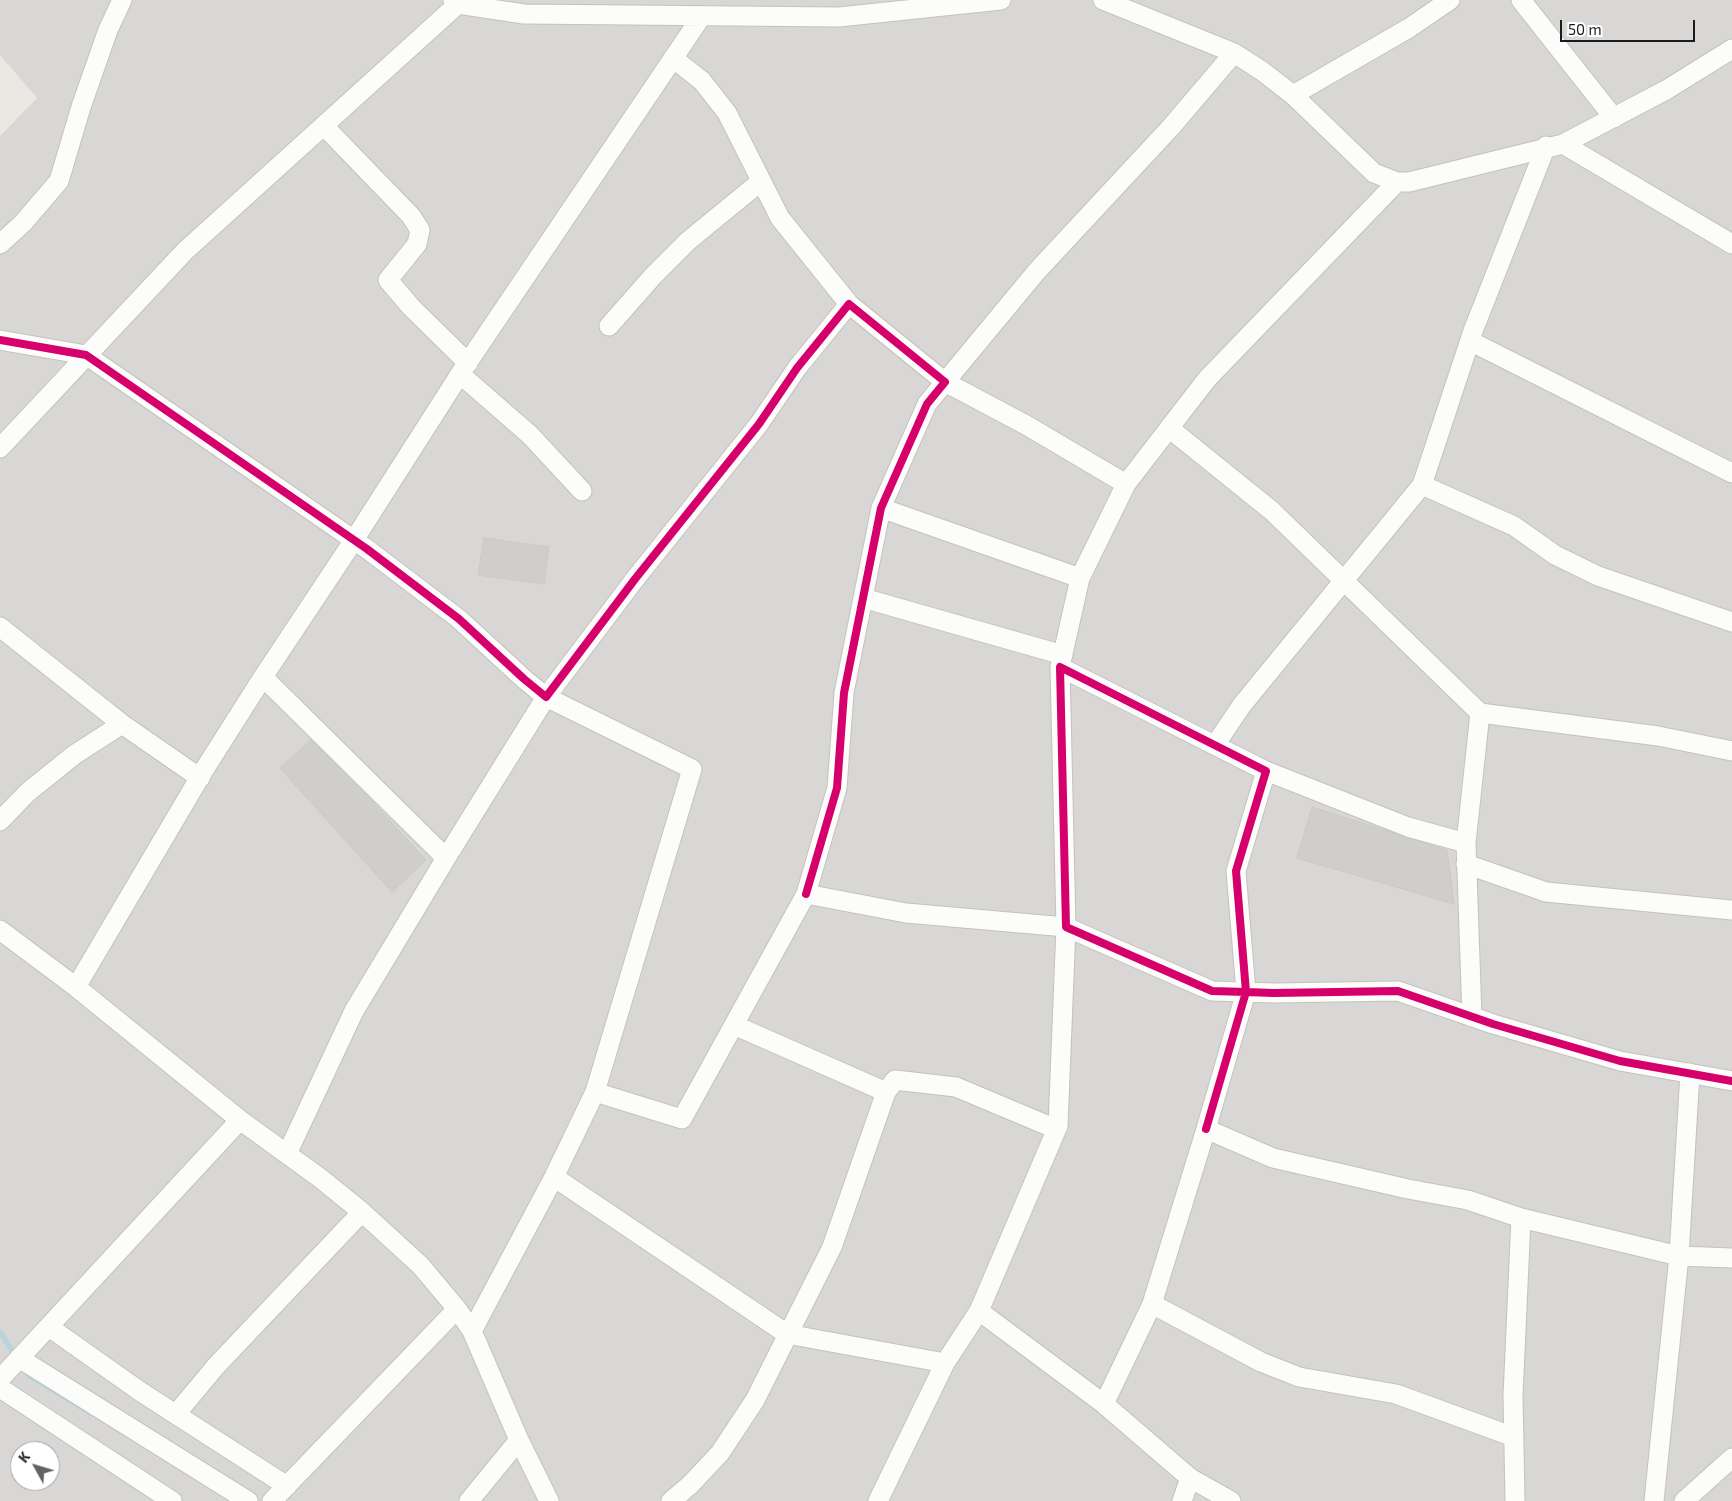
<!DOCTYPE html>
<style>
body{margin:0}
#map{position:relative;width:1732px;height:1501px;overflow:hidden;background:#eae8e3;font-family:"Exo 2",sans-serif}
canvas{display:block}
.north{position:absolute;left:10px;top:1441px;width:50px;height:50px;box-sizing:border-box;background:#fff;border:1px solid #a4a4a4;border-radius:50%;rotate:309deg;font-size:14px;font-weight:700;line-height:20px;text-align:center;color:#1b1b1b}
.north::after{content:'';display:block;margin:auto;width:18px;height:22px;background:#636361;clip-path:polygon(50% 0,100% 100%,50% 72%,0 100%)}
.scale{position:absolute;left:1560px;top:20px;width:135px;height:22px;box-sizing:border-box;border:2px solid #1b1b1b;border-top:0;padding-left:6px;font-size:15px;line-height:18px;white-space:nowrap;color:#1b1b1b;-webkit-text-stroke:4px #fff;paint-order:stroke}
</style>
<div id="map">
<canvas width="1732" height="1501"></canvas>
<div class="north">K</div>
<div class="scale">50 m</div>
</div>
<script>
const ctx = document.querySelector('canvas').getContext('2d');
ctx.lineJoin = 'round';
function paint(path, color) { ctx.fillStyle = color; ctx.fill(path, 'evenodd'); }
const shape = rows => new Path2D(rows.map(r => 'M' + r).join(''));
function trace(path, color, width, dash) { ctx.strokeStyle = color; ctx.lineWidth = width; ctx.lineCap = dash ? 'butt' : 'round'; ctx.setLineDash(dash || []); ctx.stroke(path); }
paint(shape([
 [0,0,1732,0,1732,1501,0,1501,0,136,37,98,0,55],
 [20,1451,50,1451,50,1481,20,1481]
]), '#d9d7d5');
trace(shape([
 [0,1332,16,1357],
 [24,1369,28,1375,89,1412]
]), '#b6d5dd', 5.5);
const building = shape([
 [484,538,549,547,544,584,478,575,484,538],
 [311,740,370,799,426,860,392,892,280,768,311,740],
 [1312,807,1447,850,1454,904,1297,858,1312,807]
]);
paint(building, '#d0ceca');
trace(building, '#cdc9c5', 1);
const minor = shape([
 [453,0,458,4,524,14,839,17,1001,0],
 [1103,0,1234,53,1262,71,1293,95,1374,173,1397,182,1409,182,1563,144,1666,90,1732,49],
 [1521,0,1614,118],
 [673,58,702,81,727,113,780,218,849,304],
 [1293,95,1409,28,1450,0],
 [324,126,411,216,420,230,417,244,388,280,411,307,468,363],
 [1563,144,1732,244],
 [0,244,23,223,59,181,81,107,108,30,122,0],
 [609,326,653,276,688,241,760,182],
 [0,340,86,355,367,549,459,619,524,679,546,697,635,579,759,424,797,368,849,304,945,382,927,404,881,508,844,693,837,788,806,894],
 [1470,341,1732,473],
 [460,374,530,435,582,491],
 [1169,428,1272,511,1480,713],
 [0,448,185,251,458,4],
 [1126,484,1026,425,945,382,1037,271,1171,127,1234,53],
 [1422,485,1514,526,1555,555,1598,576,1732,622],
 [881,508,1080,578],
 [863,598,1063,655],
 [0,627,122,724,74,755,28,792,0,821],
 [1060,667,1080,578,1126,484,1207,379,1397,182],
 [263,677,446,858,354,1011,287,1154],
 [122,724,200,778],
 [1215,745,1242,705,1422,485,1473,331,1546,146],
 [1266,771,1408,827,1466,843,1472,1017],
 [1466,843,1480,713,1658,736,1732,751],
 [446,858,546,697,692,769,595,1092,554,1177,472,1331],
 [1466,864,1546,892,1732,910],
 [0,930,76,987,240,1120,320,1178,362,1212,421,1266,457,1309,472,1331,519,1440,549,1501],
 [76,987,204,770,263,677,354,540,460,374,701,17],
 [1690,1073,1679,1256,1732,1258],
 [886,1092,895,1080,956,1087,1056,1129],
 [1206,1129,1246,992,1236,871,1266,771,1060,667,1066,927,1212,991,1246,992,1274,993,1398,991,1493,1024,1620,1061,1732,1081],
 [554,1177,787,1334,945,1363,979,1311,1058,1126,1066,927,906,913,806,894,682,1119,595,1092],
 [979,1311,1104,1404,1190,1478,1231,1501],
 [49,1327,141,1392,287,1486],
 [19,1358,248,1501],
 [0,1379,240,1120],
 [0,1388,172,1501],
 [1104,1404,1152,1304],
 [176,1414,216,1366,362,1212],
 [1514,1437,1396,1394,1299,1377,1261,1362,1152,1304,1206,1129,1273,1158,1408,1189,1468,1200,1521,1218],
 [272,1501,457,1309],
 [469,1501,519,1440],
 [671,1501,690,1485,720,1453,755,1400,832,1247,886,1092,734,1025],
 [878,1501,945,1363],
 [1182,1501,1190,1478],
 [1515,1501,1513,1396,1521,1218,1679,1256,1654,1501],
 [1684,1501,1732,1458]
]);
trace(minor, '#c2c2bf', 21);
trace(minor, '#fcfcfb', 19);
trace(shape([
 [0,340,86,355,367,549,459,619,524,679,546,697,635,579,759,424,797,368,849,304,945,382,927,404,881,508,844,693,837,788,806,894],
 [1206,1129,1246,992,1236,871,1266,771,1060,667,1066,927,1212,991,1246,992,1274,993,1398,991,1493,1024,1620,1061,1732,1081]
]), '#d6006c', 8);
</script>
